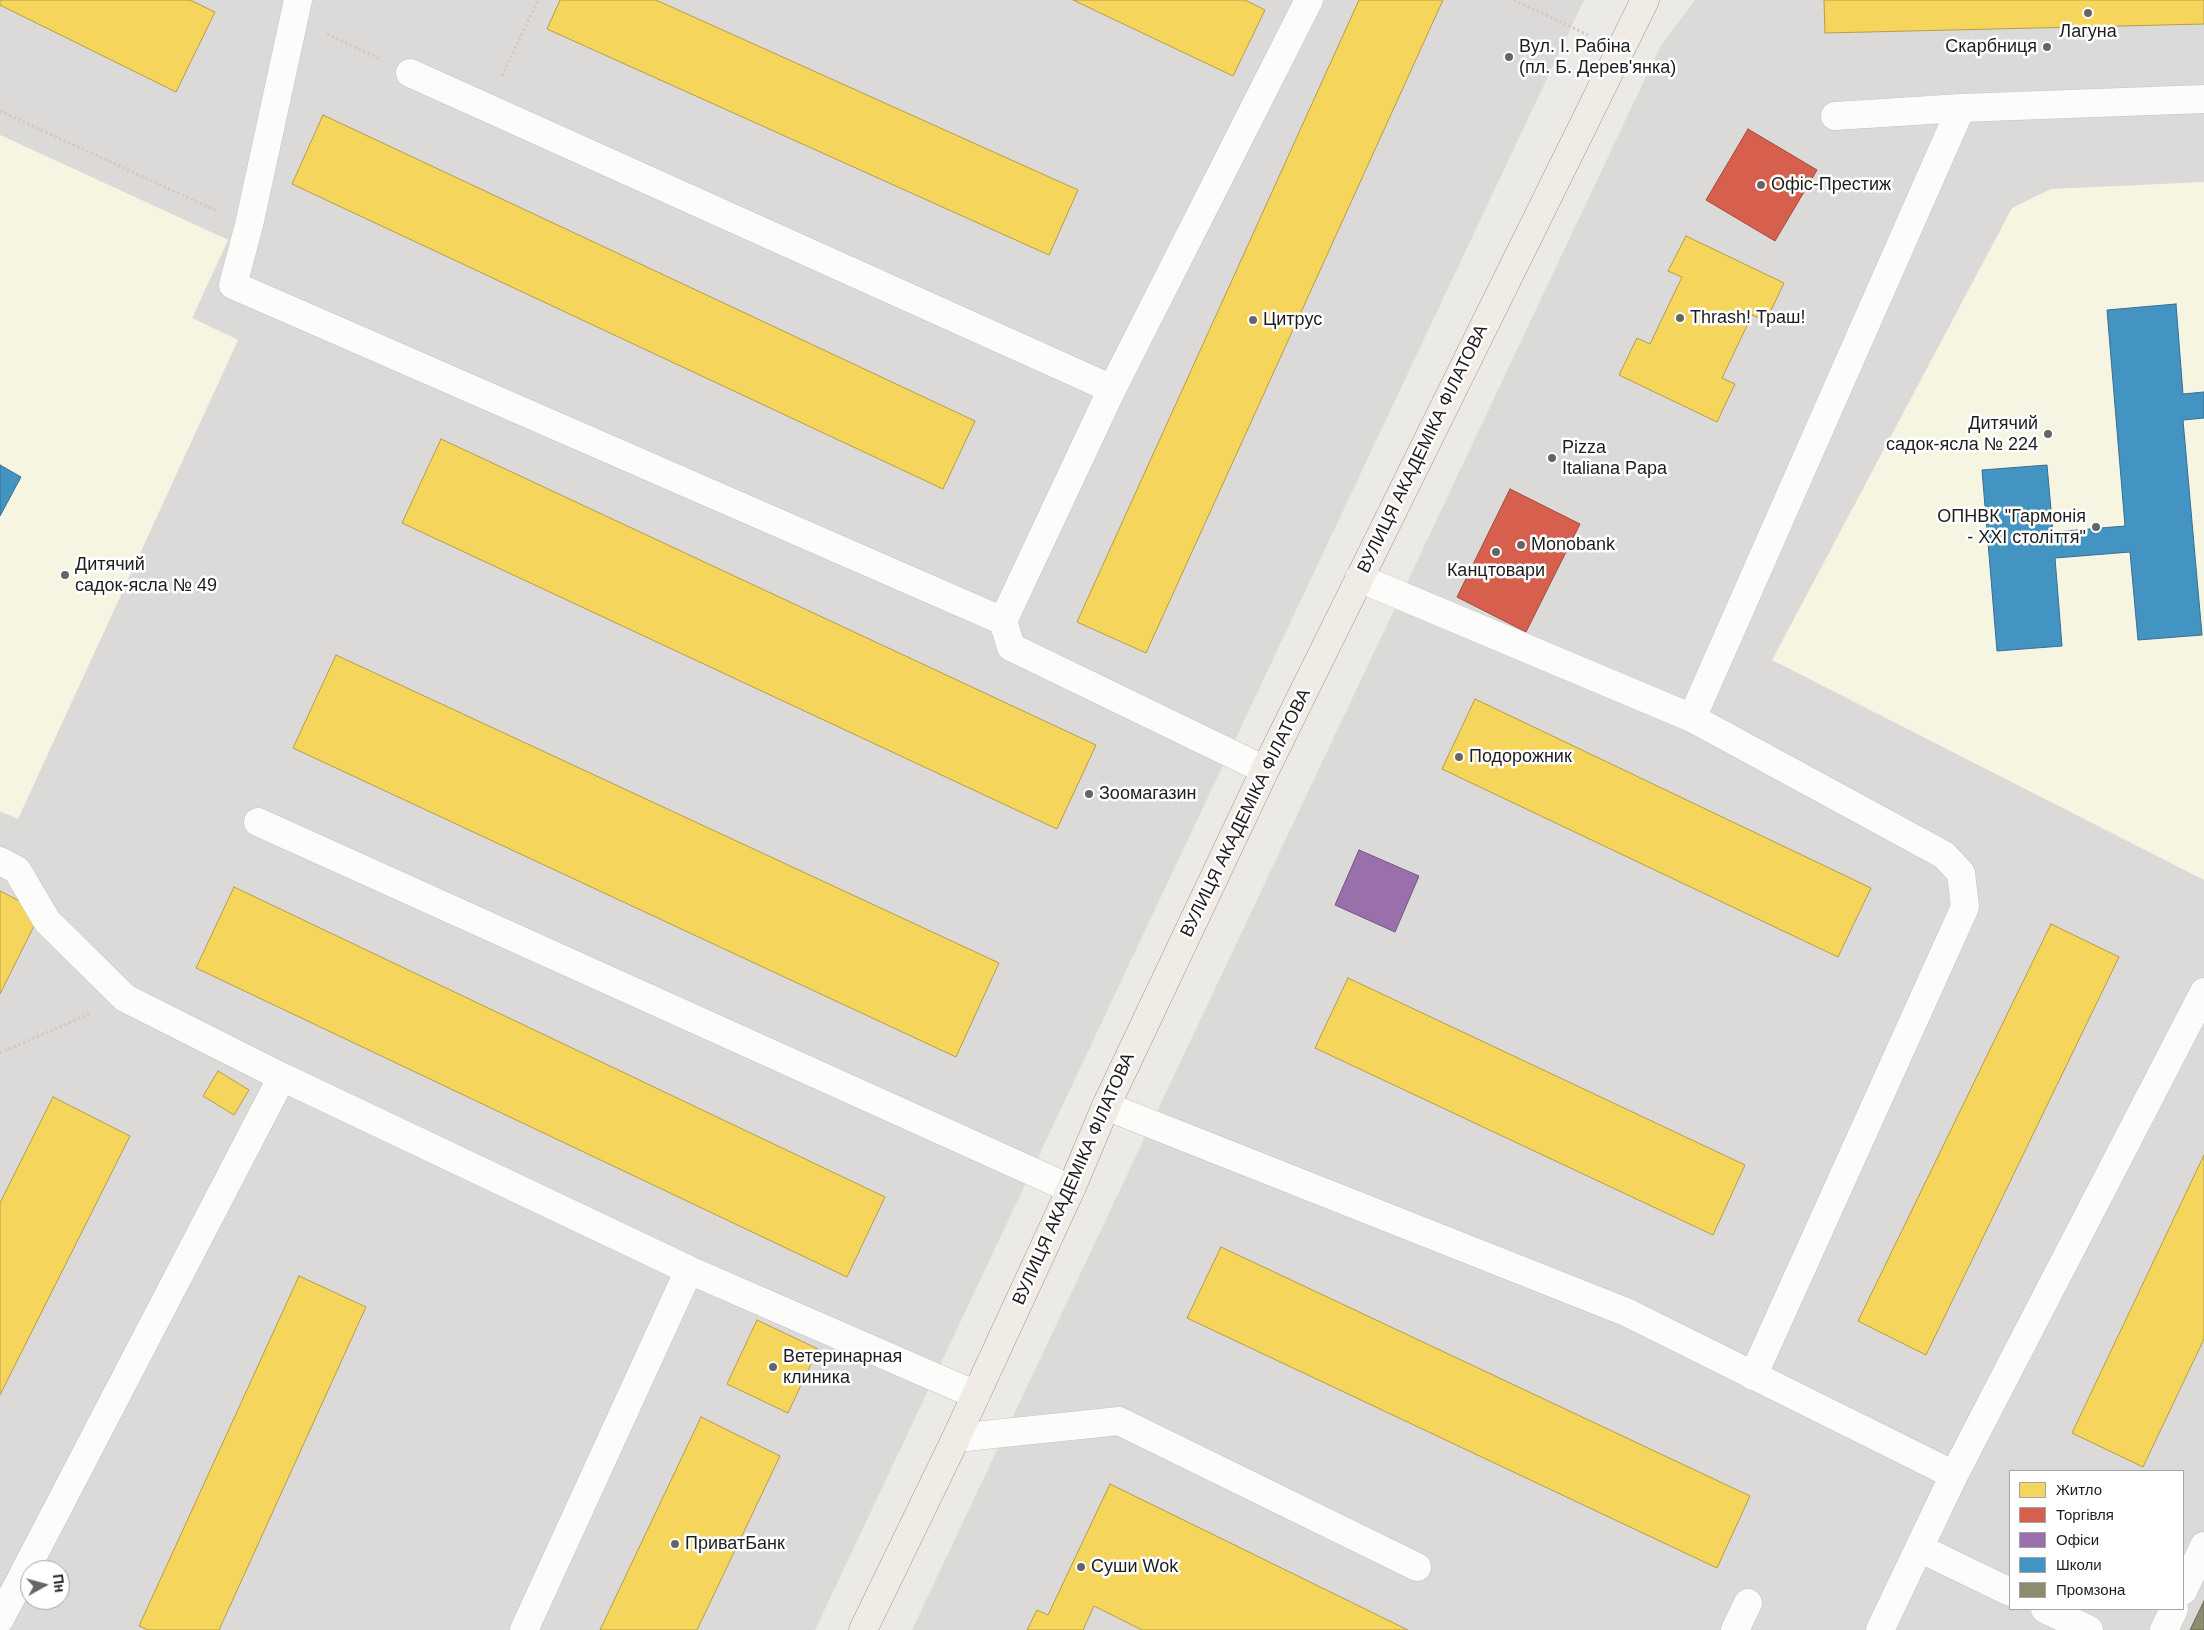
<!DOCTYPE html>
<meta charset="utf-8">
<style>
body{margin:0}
#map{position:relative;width:2204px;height:1630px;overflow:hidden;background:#eceae7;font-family:Arial,sans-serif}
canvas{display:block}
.legend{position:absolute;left:2009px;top:1470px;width:175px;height:140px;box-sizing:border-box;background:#fff;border:1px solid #a5a5a5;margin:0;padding:6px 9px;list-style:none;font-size:15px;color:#1e1e1e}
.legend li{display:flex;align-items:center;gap:10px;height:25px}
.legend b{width:25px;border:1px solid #a5a5a5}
.north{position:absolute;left:20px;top:1560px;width:50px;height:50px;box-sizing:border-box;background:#fff;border:1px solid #a5a5a5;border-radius:50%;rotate:83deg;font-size:14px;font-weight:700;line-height:20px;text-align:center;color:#1e1e1e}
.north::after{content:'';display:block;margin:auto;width:18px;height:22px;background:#666564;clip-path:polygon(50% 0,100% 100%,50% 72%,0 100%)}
</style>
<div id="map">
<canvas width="2204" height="1630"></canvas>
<ul class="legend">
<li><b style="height:14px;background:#f6d55c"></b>Житло</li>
<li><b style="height:14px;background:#d6604d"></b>Торгівля</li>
<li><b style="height:14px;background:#9970ab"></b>Офіси</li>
<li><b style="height:14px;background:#4393c3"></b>Школи</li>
<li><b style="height:14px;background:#8c8c6e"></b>Промзона</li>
</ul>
<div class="north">Пн</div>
</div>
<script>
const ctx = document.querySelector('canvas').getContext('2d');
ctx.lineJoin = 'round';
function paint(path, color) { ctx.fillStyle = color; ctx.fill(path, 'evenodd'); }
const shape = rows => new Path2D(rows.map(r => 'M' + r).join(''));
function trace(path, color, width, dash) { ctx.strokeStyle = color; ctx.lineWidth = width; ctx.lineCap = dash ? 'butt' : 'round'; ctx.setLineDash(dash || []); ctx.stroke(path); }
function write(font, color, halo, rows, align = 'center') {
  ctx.font = font + ' Arial,sans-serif'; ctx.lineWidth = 5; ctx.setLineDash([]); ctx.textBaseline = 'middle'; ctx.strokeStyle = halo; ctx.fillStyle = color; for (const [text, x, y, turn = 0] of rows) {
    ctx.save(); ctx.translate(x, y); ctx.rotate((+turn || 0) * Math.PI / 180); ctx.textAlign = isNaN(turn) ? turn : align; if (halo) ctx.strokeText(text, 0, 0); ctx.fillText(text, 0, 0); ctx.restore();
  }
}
paint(shape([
 [0,0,1584,0,815,1630,0,1630,0,811,18,818,238,340,192,318,228,240,0,135],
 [30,1570,60,1570,60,1600,30,1600],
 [1695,0,2204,0,2204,1630,912,1630,1660,47],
 [2010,1471,2183,1471,2183,1609,2010,1609]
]), '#dbdad8');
paint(shape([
 [0,135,228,240,192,318,238,340,18,819,0,811],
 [2204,182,2204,880,1772,660,2012,208,2051,189]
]), '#f5f5e2');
const homes = shape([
 [0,0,190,0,215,12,176,92,0,5,0,0],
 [560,0,656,0,1078,190,1049,255,547,29,560,0],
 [1073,0,1245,0,1265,10,1233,76,1073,0],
 [1359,0,1443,0,1146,653,1077,622,1359,0],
 [1824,0,2204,0,2204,24,1825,33,1824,0],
 [323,115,975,421,943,489,292,184,323,115],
 [1686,236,1784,283,1766,321,1752,315,1722,378,1735,384,1717,422,1619,375,1637,338,1650,344,1682,277,1668,271,1686,236],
 [441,439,1096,745,1057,829,402,523,441,439],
 [336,655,999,963,956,1057,293,748,336,655],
 [1475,699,1871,888,1838,957,1442,769,1475,699],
 [234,887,885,1197,847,1277,196,968,234,887],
 [0,891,41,912,0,994,0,891],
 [2051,924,2119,957,1926,1355,1858,1321,2051,924],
 [1348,978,1745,1165,1713,1235,1315,1048,1348,978],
 [218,1071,249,1090,234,1115,203,1096,218,1071],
 [53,1097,130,1136,0,1395,0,1203,53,1097],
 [2204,1155,2204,1339,2143,1467,2072,1433,2204,1155],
 [1221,1247,1750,1496,1717,1568,1187,1318,1221,1247],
 [299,1276,366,1307,219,1630,148,1630,139,1626,299,1276],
 [757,1320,818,1349,788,1413,727,1384,757,1320],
 [701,1417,780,1456,697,1630,600,1630,701,1417],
 [1110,1484,1408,1630,1142,1630,1094,1606,1083,1630,1027,1630,1037,1610,1048,1615,1110,1484]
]);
paint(homes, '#f6d55c');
trace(homes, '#b59e49', 1);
const shops = shape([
 [1748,129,1817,170,1775,241,1706,200,1748,129],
 [1510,489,1580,524,1526,632,1457,597,1510,489]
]);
paint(shops, '#d6604d');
trace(shops, '#9f4c3f', 1);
const offices = shape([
 [1359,850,1419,876,1395,932,1335,905,1359,850]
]);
paint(offices, '#9970ab');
trace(offices, '#745781', 1);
const schools = shape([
 [2176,304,2183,394,2204,392,2204,418,2183,420,2202,635,2138,640,2130,552,2055,558,2062,646,1997,651,1982,470,2047,465,2053,532,2125,526,2107,310,2176,304],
 [0,465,21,477,0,516,0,465]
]);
paint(schools, '#4393c3');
trace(schools, '#387092', 1);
const industry = shape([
 [2204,1601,2204,1630,2190,1630,2204,1601]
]);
paint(industry, '#8c8c6e');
trace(industry, '#6b6b56', 1);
const minor = shape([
 [298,0,249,225,233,285,1003,621,1011,647,1265,770],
 [410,73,1112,389],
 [1835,116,1961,108],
 [1359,578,1692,718,1944,855,1961,873,1965,907,1753,1376],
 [1003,621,1112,389,1309,0],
 [1692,718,1961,108,2204,99],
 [258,822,1071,1189],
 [0,861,17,870,47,921,125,998,282,1077,689,1270,976,1395],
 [1106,1106,1626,1312,1954,1475],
 [956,1438,1119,1421,1417,1567],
 [1919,1548,2010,1592],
 [2183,1591,2204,1546],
 [2045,1609,2089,1630],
 [0,1619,282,1077],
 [524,1630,689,1270],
 [1735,1630,1748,1603],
 [1880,1630,1954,1475,2204,992],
 [2164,1630,2174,1609]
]);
const major = shape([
 [863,1630,956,1438,1071,1189,1106,1106,1265,770,1645,0]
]);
trace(minor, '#c5c4c3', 29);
trace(major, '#a29884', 29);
trace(shape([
 [1514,0,1588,35],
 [327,34,380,59],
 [502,76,538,0],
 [0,111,217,211],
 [0,1053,91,1013]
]), '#d5c9c7', 3, [2.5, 2.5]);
trace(minor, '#fcfcfb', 28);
trace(major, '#f0ebe4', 28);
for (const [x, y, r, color] of [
 [2088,13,5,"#666564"],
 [2047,47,5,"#666564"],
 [1509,57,5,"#666564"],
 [1761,185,5,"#666564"],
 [1680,318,5,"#666564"],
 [1253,320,5,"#666564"],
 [2048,434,5,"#666564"],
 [1552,458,5,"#666564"],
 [2096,527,5,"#666564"],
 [1521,545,5,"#666564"],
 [1496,552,5,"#666564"],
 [65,575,5,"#666564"],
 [1459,757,5,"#666564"],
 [1089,794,5,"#666564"],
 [773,1367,5,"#666564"],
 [675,1544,5,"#666564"],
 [1081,1567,5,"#666564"]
]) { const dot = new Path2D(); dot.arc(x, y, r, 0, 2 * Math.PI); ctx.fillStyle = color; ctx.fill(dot); trace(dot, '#fff', 2); }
write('18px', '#1e1e1e', '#fff', [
 ["Лагуна",2088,32,"center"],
 ["Вул. І. Рабіна",1519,47],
 ["(пл. Б. Дерев'янка)",1519,68],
 ["Скарбниця",2037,47,"right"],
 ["Офіс-Престиж",1771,185],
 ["Thrash! Траш!",1690,318],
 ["Цитрус",1263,320],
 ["Дитячий",2038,424,"right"],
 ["садок-ясла № 224",2038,445,"right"],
 ["Pizza",1562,448],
 ["Italiana Papa",1562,469],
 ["ОПНВК \"Гармонія",2086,517,"right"],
 ["- ХХІ століття\"",2086,538,"right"],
 ["Monobank",1531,545],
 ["Дитячий",75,565],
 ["садок-ясла № 49",75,586],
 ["Канцтовари",1496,571,"center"],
 ["Подорожник",1469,757],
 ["Зоомагазин",1099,794],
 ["Ветеринарная",783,1357],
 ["клиника",783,1378],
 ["ПриватБанк",685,1544],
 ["Суши Wok",1091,1567]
], 'left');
write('18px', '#1e1e1e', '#fff', [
 ["ВУЛИЦЯ АКАДЕМІКА ФІЛАТОВА",1423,449,-64],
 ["ВУЛИЦЯ АКАДЕМІКА ФІЛАТОВА",1246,813,-64],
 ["ВУЛИЦЯ АКАДЕМІКА ФІЛАТОВА",1074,1179,-66]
]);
</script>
